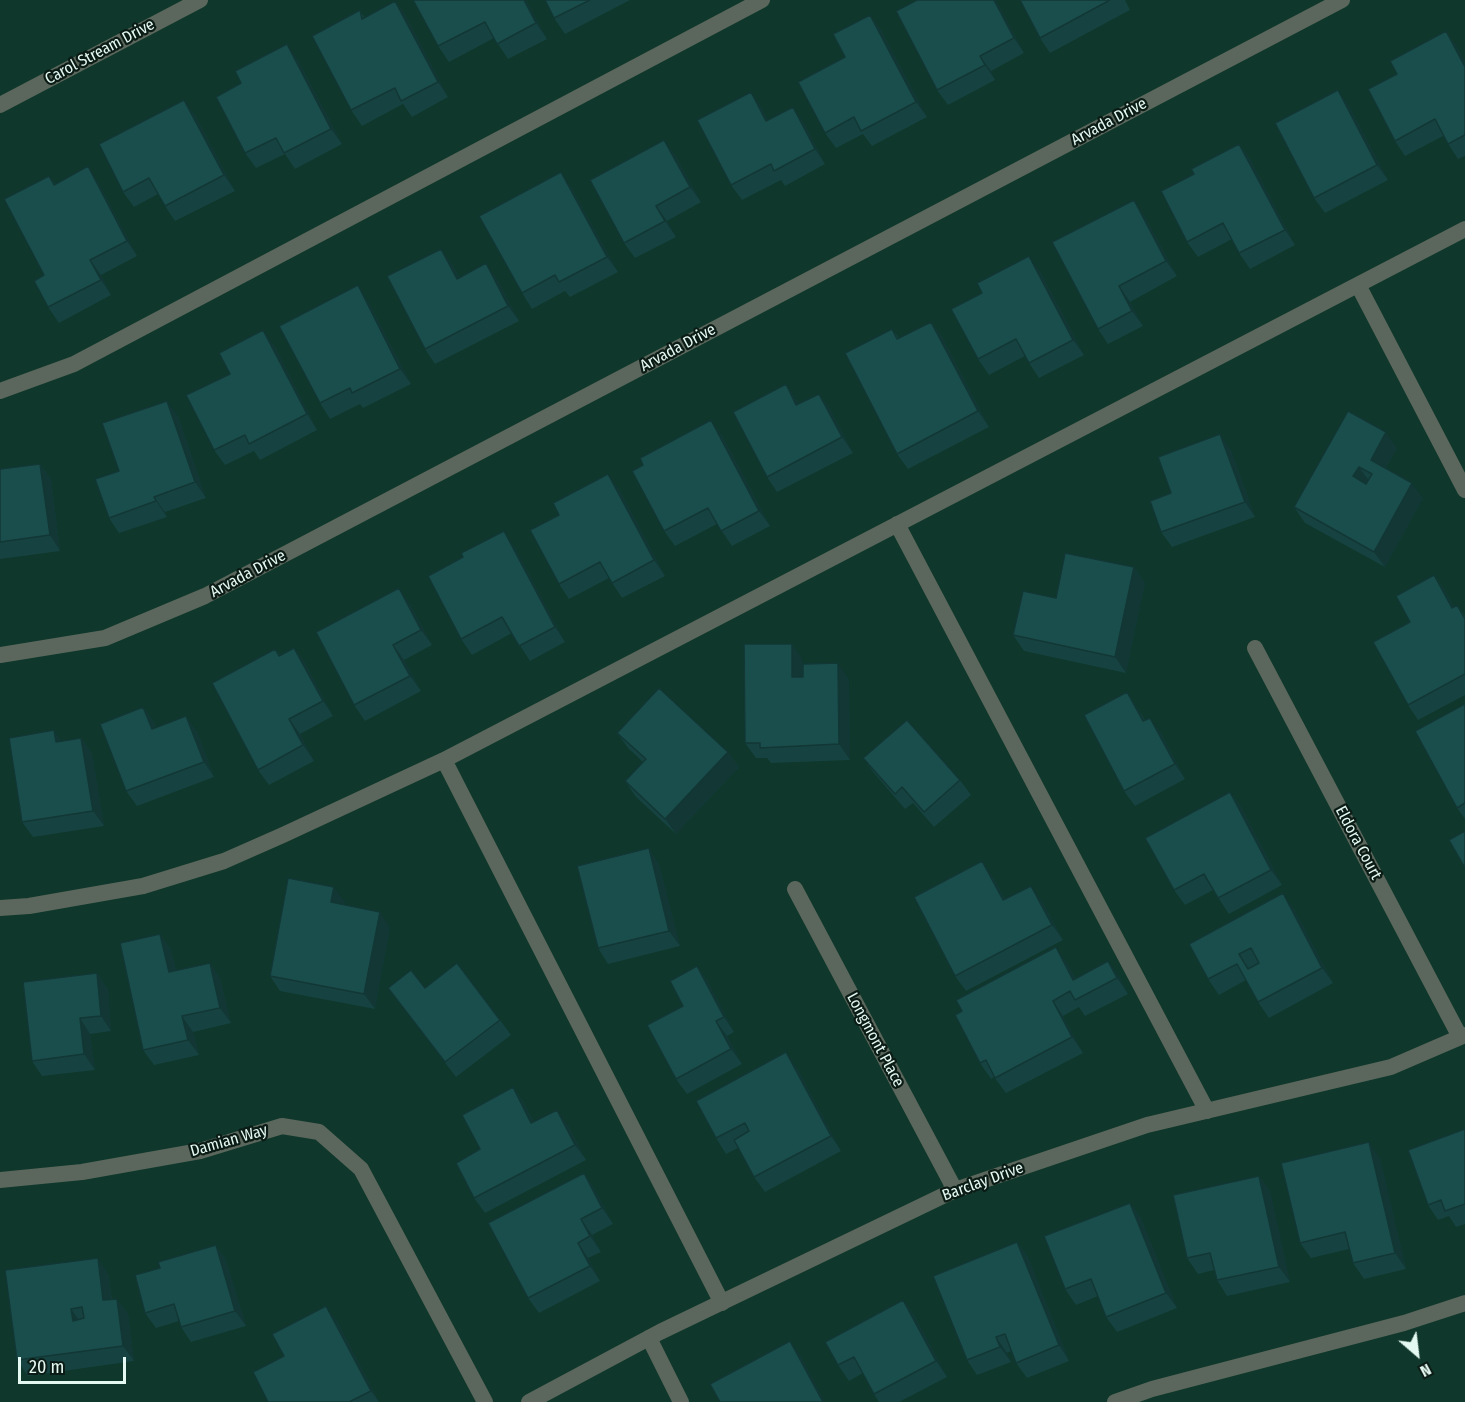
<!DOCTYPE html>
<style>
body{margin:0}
#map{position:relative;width:1465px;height:1402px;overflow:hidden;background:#0f372b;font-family:"Fira Sans Condensed",sans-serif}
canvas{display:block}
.north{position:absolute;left:1387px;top:1324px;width:60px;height:60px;-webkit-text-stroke:4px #0b1b15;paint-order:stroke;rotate:152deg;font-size:16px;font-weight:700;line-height:24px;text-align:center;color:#e4f9f1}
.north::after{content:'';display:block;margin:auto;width:21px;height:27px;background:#e4f9f1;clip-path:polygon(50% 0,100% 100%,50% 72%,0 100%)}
.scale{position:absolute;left:18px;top:1357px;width:108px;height:27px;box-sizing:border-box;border:3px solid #e4f9f1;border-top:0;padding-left:8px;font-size:18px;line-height:21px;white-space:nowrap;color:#e4f9f1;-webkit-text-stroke:4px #0b1b15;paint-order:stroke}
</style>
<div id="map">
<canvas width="1465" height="1402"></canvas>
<div class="north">N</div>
<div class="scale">20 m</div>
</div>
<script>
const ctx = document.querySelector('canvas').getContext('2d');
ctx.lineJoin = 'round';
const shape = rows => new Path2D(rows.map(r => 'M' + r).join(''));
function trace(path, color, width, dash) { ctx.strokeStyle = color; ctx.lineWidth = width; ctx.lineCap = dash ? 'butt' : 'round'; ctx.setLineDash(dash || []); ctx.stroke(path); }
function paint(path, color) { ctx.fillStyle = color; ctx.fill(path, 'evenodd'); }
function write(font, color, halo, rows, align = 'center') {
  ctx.font = font + ' "Fira Sans Condensed",sans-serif'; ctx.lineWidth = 4.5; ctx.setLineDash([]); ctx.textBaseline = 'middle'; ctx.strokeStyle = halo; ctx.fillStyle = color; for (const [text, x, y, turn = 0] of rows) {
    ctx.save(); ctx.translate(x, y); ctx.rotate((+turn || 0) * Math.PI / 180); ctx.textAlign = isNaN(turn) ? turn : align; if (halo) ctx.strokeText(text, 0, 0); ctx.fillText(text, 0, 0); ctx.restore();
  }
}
trace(shape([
 [1358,285,1465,490],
 [0,391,74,364,762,0],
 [897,524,1207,1111],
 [444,760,722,1303],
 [0,908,29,906,143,886,224,861,283,835,444,760,1465,229],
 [649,1338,681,1402],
 [1115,1402,1152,1389,1404,1323,1465,1303]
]), '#5b675c', 16);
trace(shape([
 [0,105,200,0],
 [1255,648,1460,1037],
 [0,655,105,638,205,596,1342,0],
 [795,889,955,1190],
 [0,1180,82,1172,200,1151,282,1126,319,1132,361,1169,485,1402],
 [529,1402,660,1332,955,1190,1147,1125,1391,1067,1465,1035]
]), '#5b675c', 16);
paint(shape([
 [526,0,547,39,508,59,494,38,449,62,438,46],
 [545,0,630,0,565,34,554,18],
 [996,0,1024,53,991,71,995,80,948,105,937,90],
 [1020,0,1125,0,1130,10,1050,53,1040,38],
 [395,1,406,16,448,97,412,117,403,104,362,126,351,110,360,10,364,17],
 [870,15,881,30,927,117,872,146,863,134,836,148,825,133,845,57],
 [1446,31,1457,47,1465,62,1465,156,1458,159,1443,136,1405,156,1395,141,1397,74],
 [298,60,342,144,295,169,285,154,256,168,245,153],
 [751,92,761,107,768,120,804,123,825,164,785,186,781,180,742,200,731,185],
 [1349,106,1388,180,1325,213,1314,198],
 [195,115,235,191,175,221,165,206,158,194,134,207,123,192],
 [1239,144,1250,159,1295,245,1250,269,1239,253,1232,239,1198,257,1187,242,1194,174],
 [675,155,701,202,667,221,676,237,635,258,624,243],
 [49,176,55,184,98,182,137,256,101,275,111,295,59,323,48,307,44,275],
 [571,187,618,272,570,297,565,291,532,309,522,293],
 [1144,215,1177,276,1130,302,1143,326,1108,344,1098,329],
 [452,264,459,277,497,279,519,321,435,364,425,349],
 [1040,271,1084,355,1039,378,1029,363,1025,356,989,375,978,359],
 [368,301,411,384,363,408,360,404,330,419,320,403],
 [931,322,942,337,989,427,908,469,897,454,892,329,899,338],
 [274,345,317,430,260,460,254,451,225,465,214,450,230,374],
 [786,384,799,404,819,394,830,409,853,453,777,492,767,477],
 [1348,411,1397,448,1386,468,1423,498,1385,567,1305,523,1294,507],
 [178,416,206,498,165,512,167,517,119,533,109,518,119,471],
 [722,435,770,526,732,546,717,524,675,546,664,531],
 [1231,450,1255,517,1172,547,1161,532,1171,493],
 [40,464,51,479,60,551,0,559,0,469],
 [619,489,665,576,622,598,609,578,569,599,559,584],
 [514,546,565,642,530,661,512,633,472,655,461,639],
 [1134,567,1145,583,1126,673,1024,651,1013,635],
 [1434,575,1445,591,1454,607,1457,605,1465,616,1465,695,1418,720,1408,705,1410,622],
 [410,604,432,645,404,660,421,691,365,721,354,705],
 [792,644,802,659,803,677,849,679,850,760,771,763,767,758,756,758,745,743],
 [294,648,305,663,333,716,300,734,314,761,269,785,258,770,275,649,280,655],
 [1127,692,1137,708,1145,720,1161,733,1185,779,1135,806,1124,791],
 [1465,704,1465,819,1457,808],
 [143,707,154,722,156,728,197,731,214,777,137,806,126,791],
 [617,733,728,752,739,767,676,834,636,797,625,781,643,762,628,748],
 [81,738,92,753,104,826,33,837,22,822],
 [863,758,960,780,971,795,934,827,913,803,905,809,874,773],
 [1230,792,1241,807,1282,885,1229,914,1213,890,1185,905,1174,890],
 [659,864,680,946,608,964,598,948],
 [993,877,1005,899,1042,901,1063,940,966,991,955,976],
 [345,902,344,905,390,927,375,1009,280,991,270,976],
 [1294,909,1333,983,1269,1018,1258,1002,1246,980,1219,995,1208,979],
 [160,934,171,950,176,970,210,963,220,978,231,1023,193,1032,199,1055,154,1065,143,1050],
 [1067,963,1075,978,1119,976,1128,994,1085,1016,1079,1007,1063,1016,1083,1053,1006,1093,994,1077,991,1079,980,1063],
 [697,966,708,982,734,1032,727,1036,742,1064,687,1094,676,1079,683,1006],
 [97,973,108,989,111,1031,90,1034,95,1070,42,1076,32,1061],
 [388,988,500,1020,511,1035,456,1077],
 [797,1068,841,1151,765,1192,754,1177,738,1148,726,1154,716,1138],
 [513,1087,524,1103,534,1122,568,1125,586,1160,485,1213,474,1198,480,1149],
 [1465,1129,1465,1224,1456,1227,1449,1216,1438,1220,1428,1205],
 [1380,1158,1406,1269,1364,1279,1353,1263,1349,1249,1311,1258,1300,1243],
 [584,1173,594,1188,613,1224,592,1235,601,1252,588,1258,600,1281,539,1313,528,1298],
 [1259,1176,1270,1191,1290,1282,1227,1296,1217,1280,1214,1270,1198,1274,1187,1258],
 [1130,1203,1141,1218,1177,1308,1117,1332,1106,1317,1098,1296,1076,1305,1065,1289],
 [1017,1242,1028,1257,1069,1361,1027,1378,1016,1363,1011,1351,1007,1353,1011,1362,977,1375,967,1360],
 [216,1245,226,1260,246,1326,191,1342,181,1327,179,1321,156,1328,145,1313,160,1268],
 [108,1273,112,1299,117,1299,128,1314,134,1361,28,1376,17,1360],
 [903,1300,914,1315,947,1377,899,1402,879,1402,874,1394,863,1373,849,1381,838,1365],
 [337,1321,379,1402,268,1402,284,1356]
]), '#164341');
paint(shape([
 [524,0,526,0,547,39,536,23],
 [994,0,996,0,1024,53,1014,38],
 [395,1,406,16,448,97,438,82],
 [870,15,881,30,927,117,916,102],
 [1446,31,1457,47,1465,62,1465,67],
 [287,44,298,60,342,144,331,129],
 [980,56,991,71,995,80,985,65],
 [1338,90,1349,106,1388,180,1377,165],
 [751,92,761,107,777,137,766,121],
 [184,100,195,115,235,191,224,175],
 [793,107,804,123,825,164,815,149],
 [664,140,675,155,701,202,690,187],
 [1239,144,1250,159,1295,245,1285,230],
 [88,166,98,182,137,256,127,241],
 [561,172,571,187,618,272,607,257],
 [1134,200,1144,215,1177,276,1166,261],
 [656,206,667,221,676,237,665,221],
 [441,249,452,264,467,294,457,279],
 [1029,256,1040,271,1084,355,1073,340],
 [90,260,101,275,111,295,101,280],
 [486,263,497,279,519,321,508,306],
 [358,285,368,301,411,384,400,369],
 [1119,286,1130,302,1143,326,1132,311],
 [931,322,942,337,989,427,978,411],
 [263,330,274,345,317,430,307,414],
 [786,384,796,399,807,421,796,405],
 [819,394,830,409,853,453,842,437],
 [167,401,178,416,206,498,195,482],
 [711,420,722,435,770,526,759,511],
 [1386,432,1397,448,1382,475,1371,460],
 [1220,434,1231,450,1255,517,1245,502],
 [40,464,51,479,60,551,50,535],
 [1359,467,1370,482,1364,492,1353,476],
 [608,474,619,489,665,576,654,560],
 [1412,483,1423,498,1385,567,1374,552],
 [154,497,165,512,167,517,156,501],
 [504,531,514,546,565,642,555,627],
 [1134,567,1145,583,1126,673,1115,657],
 [1434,575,1445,591,1463,623,1452,608],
 [399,588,410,604,432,645,421,630],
 [792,644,802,659,803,693,792,677],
 [393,645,404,660,421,691,410,676],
 [294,648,305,663,333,716,323,701],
 [838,663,849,679,850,760,839,744],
 [1127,692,1137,708,1154,737,1143,721],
 [143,707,154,722,162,745,152,729],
 [186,716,197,731,214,777,204,762],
 [1150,718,1161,733,1185,779,1175,764],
 [289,719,300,734,314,761,303,745],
 [54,730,65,746,56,742],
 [81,738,92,753,104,826,93,811],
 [728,752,739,767,676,834,665,819],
 [1230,792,1241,807,1282,885,1271,870],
 [649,848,659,864,680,946,669,931],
 [982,861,993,877,1014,916,1003,900],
 [1031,886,1042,901,1063,940,1052,925],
 [334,887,345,902,342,918,331,902],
 [1283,893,1294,909,1333,983,1322,968],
 [380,912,390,927,375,1009,364,994],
 [160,934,171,950,180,987,169,972],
 [1056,947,1067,963,1083,995,1073,980],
 [1108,961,1119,976,1128,994,1117,978],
 [210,963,220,978,231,1023,220,1008],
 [697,966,708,982,734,1032,724,1017],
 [97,973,108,989,111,1031,101,1016],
 [1053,1001,1063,1016,1083,1053,1072,1037],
 [182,1016,193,1032,199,1055,188,1040],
 [80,1018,90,1034,95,1070,84,1054],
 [716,1021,727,1036,742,1064,731,1049],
 [786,1052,797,1068,841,1151,831,1136],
 [513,1087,524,1103,542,1138,531,1123],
 [557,1110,568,1125,586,1160,575,1145],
 [1369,1142,1380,1158,1406,1269,1395,1253],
 [584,1173,594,1188,613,1224,602,1208],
 [1259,1176,1270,1191,1290,1282,1279,1267],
 [1130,1203,1141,1218,1177,1308,1166,1293],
 [581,1219,592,1235,601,1252,590,1236],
 [1017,1242,1028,1257,1069,1361,1059,1345],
 [578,1243,588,1258,600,1281,590,1266],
 [216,1245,226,1260,246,1326,235,1311],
 [98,1258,108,1273,114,1316,103,1300],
 [117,1299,128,1314,134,1361,123,1346],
 [903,1300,914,1315,947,1377,936,1361],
 [326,1306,337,1321,379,1402,371,1391],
 [71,1309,82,1324,73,1321],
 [996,1337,1007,1353,1011,1362,1000,1347],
 [790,1341,801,1356,825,1402,823,1402]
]), '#123735');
const building = shape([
 [413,0,524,0,536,23,497,44,485,22,438,46,413,0],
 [545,0,590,0,554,18,545,0],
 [917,0,994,0,1014,38,980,56,985,65,937,90,896,11,917,0],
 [1020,0,1110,0,1040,38,1020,0],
 [395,1,438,82,401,101,395,88,351,110,312,36,360,10,362,19,395,1],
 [870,15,916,102,861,131,854,117,825,133,798,82,845,57,833,34,870,15],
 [1446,31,1465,67,1465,135,1448,144,1435,119,1395,141,1368,89,1397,74,1390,61,1446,31],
 [287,44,331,129,284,153,276,138,245,153,216,97,241,83,235,71,287,44],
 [1338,90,1377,165,1314,198,1275,123,1338,90],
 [751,92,766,121,793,107,815,149,774,171,771,164,731,185,697,120,751,92],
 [184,100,224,175,165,206,149,178,123,192,99,144,184,100],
 [664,140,690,187,656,206,665,221,624,243,590,180,664,140],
 [1239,144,1285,230,1239,253,1223,223,1187,242,1161,191,1194,174,1191,169,1239,144],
 [88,166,127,241,90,260,101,280,48,307,34,281,44,275,4,199,49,176,54,185,88,166],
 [561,172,607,257,559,282,555,275,522,293,479,216,561,172],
 [1134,200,1166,261,1119,286,1132,311,1098,329,1052,242,1134,200],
 [441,249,457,279,486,263,508,306,425,349,387,276,441,249],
 [1029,256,1073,340,1029,363,1016,339,978,359,951,309,982,293,977,283,1029,256],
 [358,285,400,369,352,393,350,388,320,403,279,326,358,285],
 [931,322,978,411,897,454,845,353,892,329,897,339,931,322],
 [263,330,307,414,249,444,245,435,214,450,186,395,230,374,219,353,263,330],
 [786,384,796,405,819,394,842,437,767,477,733,412,786,384],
 [167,401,195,482,154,497,156,501,109,518,95,479,119,471,102,423,167,401],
 [1348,411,1386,432,1371,460,1412,483,1374,552,1294,507,1348,411],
 [1359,467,1372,474,1366,484,1353,476,1359,467],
 [711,420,759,511,721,531,708,508,664,531,632,471,643,465,640,458,711,420],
 [1220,434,1245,502,1161,532,1150,501,1171,493,1158,457,1220,434],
 [40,464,50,535,0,542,0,469,40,464],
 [608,474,654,560,612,583,600,562,559,584,530,530,559,515,553,503,608,474],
 [504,531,555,627,519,646,502,617,461,639,428,576,463,557,461,553,504,531],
 [1065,553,1134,567,1115,657,1013,635,1023,591,1056,598,1065,553],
 [1434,575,1452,608,1457,605,1465,619,1465,674,1408,705,1373,642,1410,622,1396,596,1434,575],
 [399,588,421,630,393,645,410,676,354,705,316,632,399,588],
 [744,644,792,644,792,677,803,677,803,664,838,663,839,744,760,748,760,743,745,743,744,644],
 [294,648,323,701,289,719,303,745,258,770,212,683,275,649,279,656,294,648],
 [659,688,728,752,665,819,625,781,646,759,617,733,659,688],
 [1127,692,1143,721,1150,718,1175,764,1124,791,1084,715,1127,692],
 [1465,704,1465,803,1457,808,1415,731,1465,704],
 [143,707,152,729,186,716,204,762,126,791,100,724,143,707],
 [907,720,960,780,924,812,902,787,895,794,863,758,907,720],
 [54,730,56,742,81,738,93,811,22,822,9,738,54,730],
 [1230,792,1271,870,1218,898,1204,874,1174,890,1145,838,1230,792],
 [1465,831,1465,868,1449,840,1465,831],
 [649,848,669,931,598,948,577,866,649,848],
 [982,861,1003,900,1031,886,1052,925,955,976,914,897,982,861],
 [288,878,334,887,331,902,380,912,364,994,270,976,288,878],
 [1283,893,1322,968,1258,1002,1237,964,1208,979,1189,944,1283,893],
 [1251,948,1259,963,1248,969,1239,954,1251,948],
 [160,934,169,972,210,963,220,1008,182,1016,188,1040,143,1050,120,943,160,934],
 [1056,947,1073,980,1108,961,1117,978,1075,1000,1070,991,1053,1001,1072,1037,995,1078,986,1060,980,1063,955,1015,962,1011,956,1000,1056,947],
 [457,963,500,1020,445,1062,388,988,411,970,425,988,457,963],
 [697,966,724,1017,716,1021,731,1049,676,1079,647,1025,683,1006,670,981,697,966],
 [97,973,101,1016,80,1018,84,1054,32,1061,23,982,97,973],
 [786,1052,831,1136,754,1177,734,1140,749,1131,745,1123,716,1138,696,1101,786,1052],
 [513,1087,531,1123,557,1110,575,1145,474,1198,456,1163,480,1149,462,1115,513,1087],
 [1465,1129,1465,1204,1445,1211,1441,1200,1428,1205,1408,1150,1465,1129],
 [1369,1142,1395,1253,1353,1263,1345,1232,1300,1243,1281,1163,1369,1142],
 [584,1173,602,1208,581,1219,590,1236,578,1243,590,1266,528,1298,488,1223,584,1173],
 [1259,1176,1279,1267,1217,1280,1210,1253,1187,1258,1173,1195,1259,1176],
 [1130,1203,1166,1293,1106,1317,1091,1279,1065,1289,1044,1236,1130,1203],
 [1017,1242,1059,1345,1016,1363,1005,1334,996,1337,1000,1347,967,1360,933,1276,1017,1242],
 [216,1245,235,1311,181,1327,174,1304,145,1313,135,1275,160,1268,158,1262,216,1245],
 [98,1258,103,1300,117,1299,123,1346,17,1360,5,1270,98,1258],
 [82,1307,84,1318,73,1321,71,1309,82,1307],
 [903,1300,936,1361,874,1394,854,1357,838,1365,825,1342,903,1300],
 [326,1306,371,1391,349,1402,268,1402,253,1372,284,1356,272,1334,326,1306],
 [790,1341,823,1402,720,1402,710,1384,790,1341]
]);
paint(building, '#1a4e4c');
trace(building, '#123735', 1.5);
write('16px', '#e4f9f1', '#0b1b15', [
 ["Carol Stream Drive",100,52,-28],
 ["Arvada Drive",1109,122,-28],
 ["Arvada Drive",678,348,-28],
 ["Arvada Drive",248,574,-28],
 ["Eldora Court",1358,843,62],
 ["Longmont Place",875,1040,62],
 ["Damian Way",229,1141,-16],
 ["Barclay Drive",983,1182,-20]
]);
</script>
